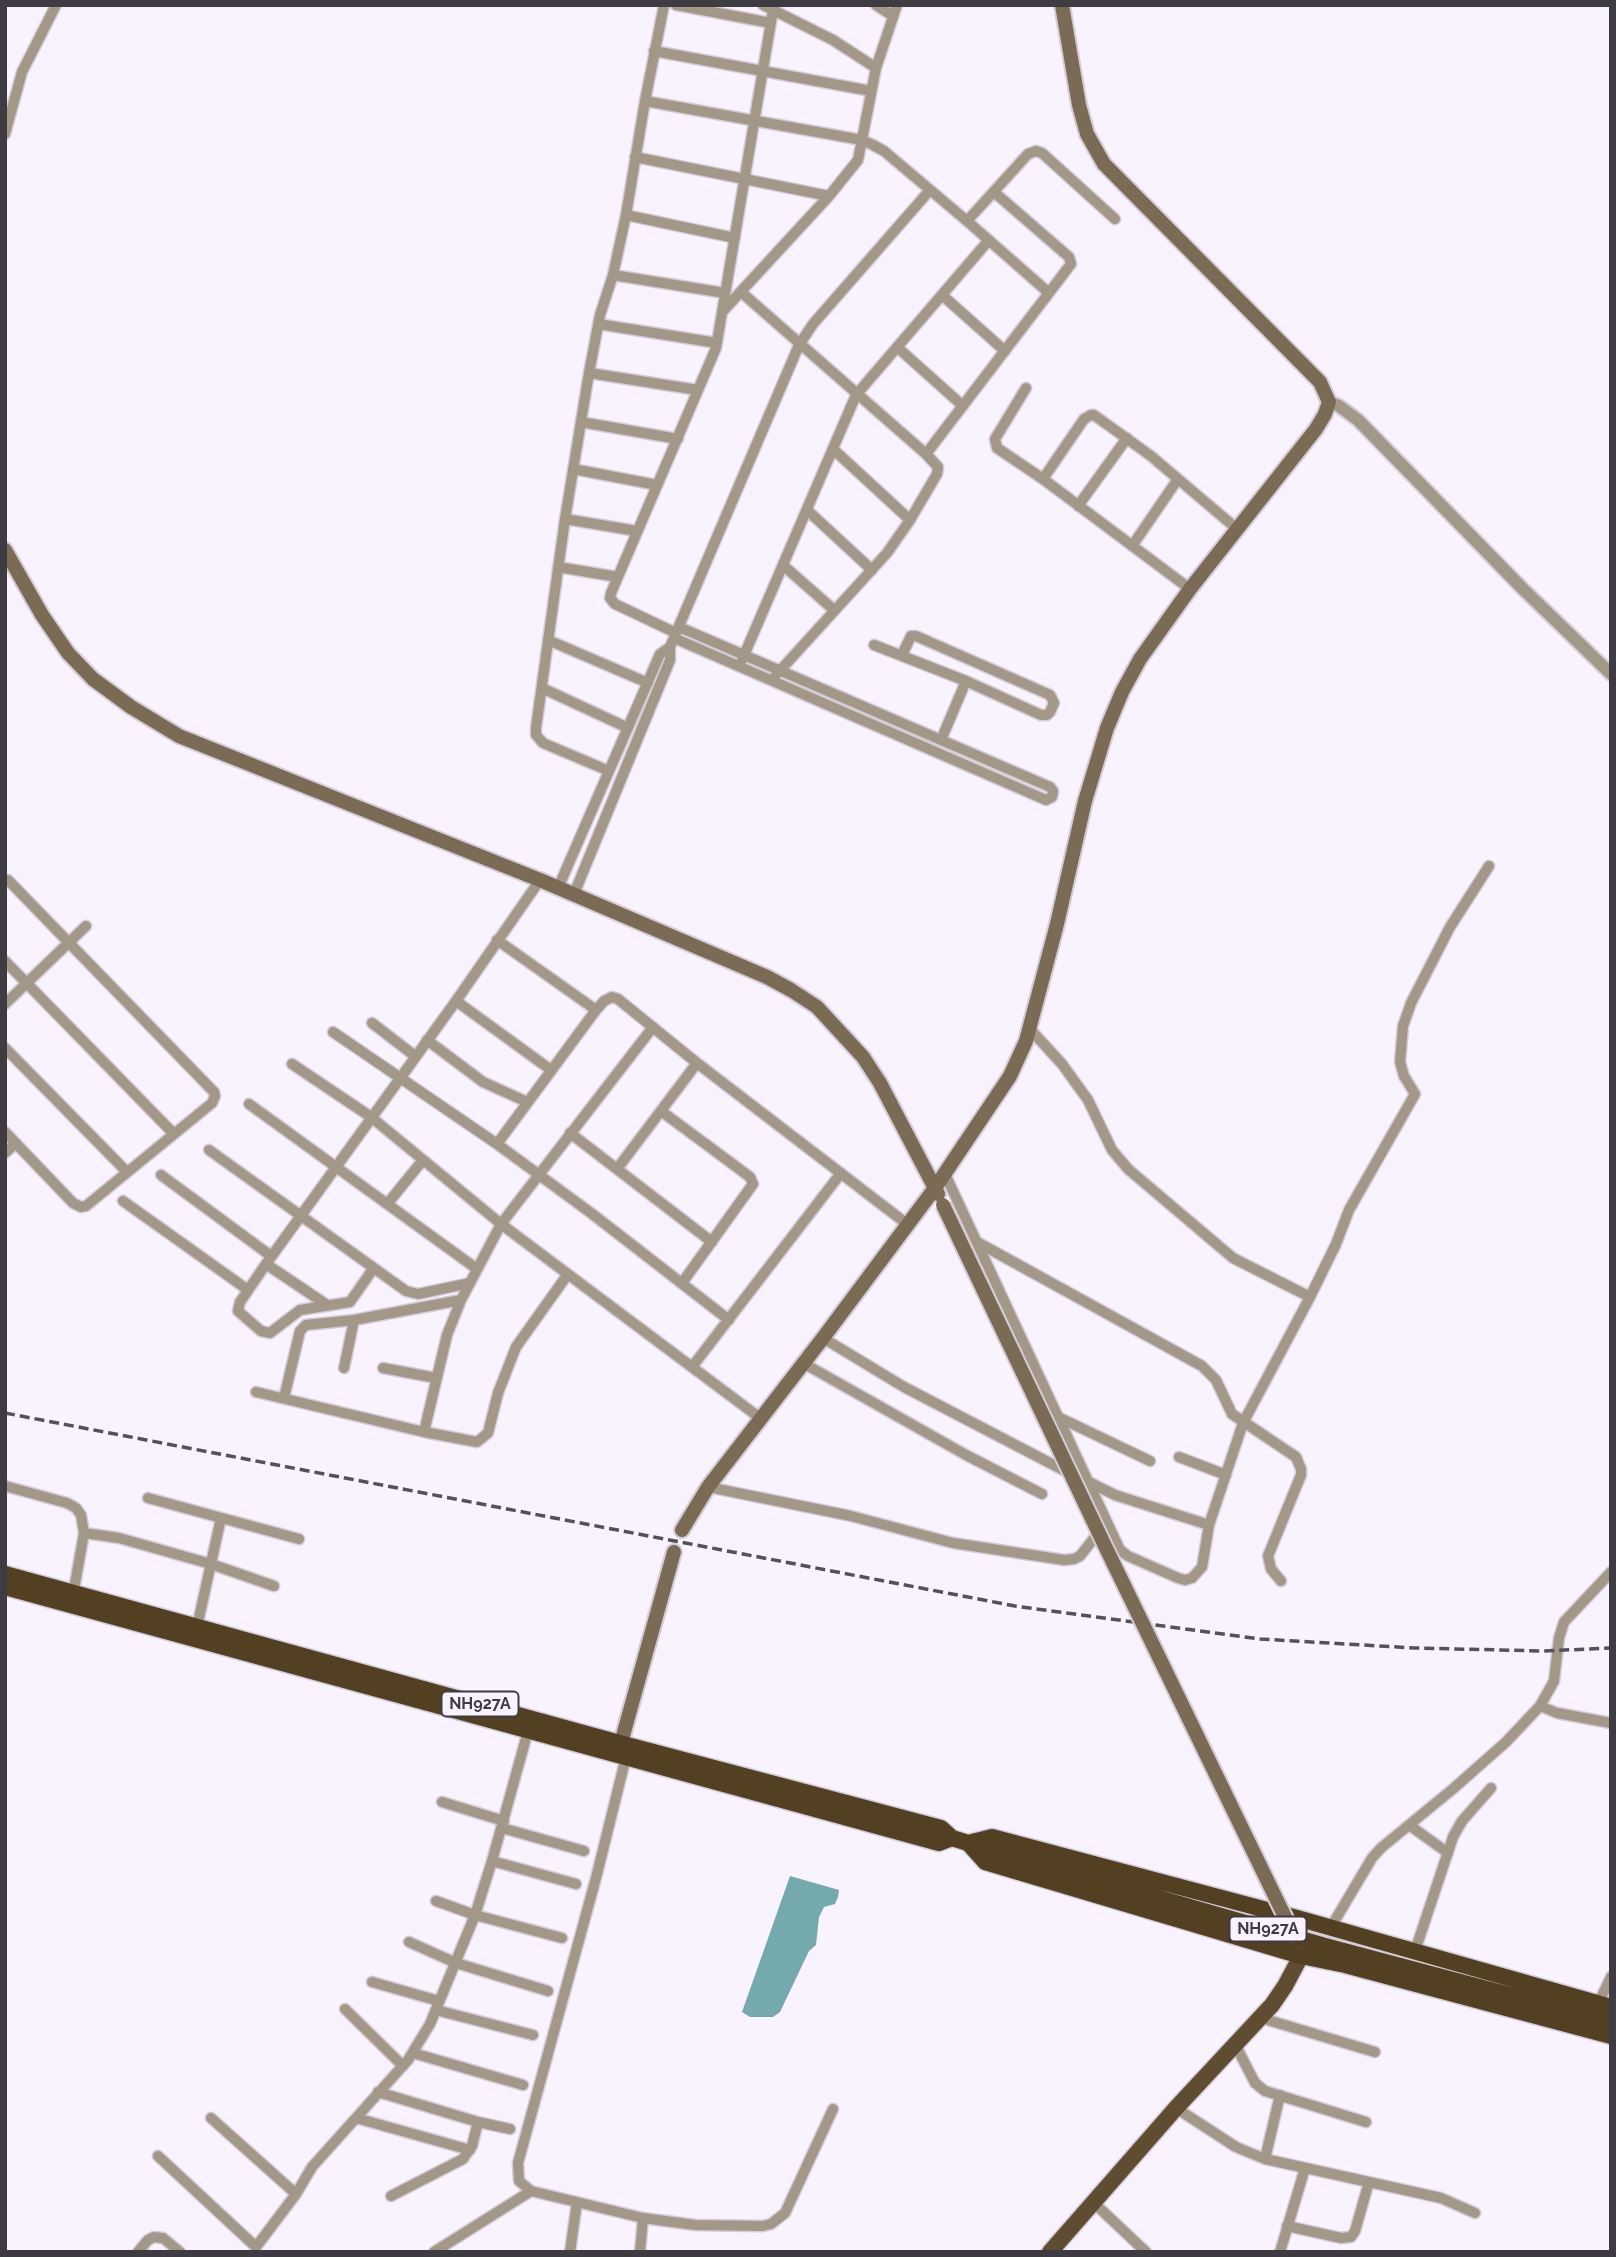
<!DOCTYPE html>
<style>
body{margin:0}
#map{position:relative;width:1616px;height:2257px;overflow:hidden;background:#f9f2ff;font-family:Raleway,sans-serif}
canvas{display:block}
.frame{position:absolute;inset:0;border:7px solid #3f3b43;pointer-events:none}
</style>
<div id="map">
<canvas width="1616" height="2257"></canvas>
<div class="frame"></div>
</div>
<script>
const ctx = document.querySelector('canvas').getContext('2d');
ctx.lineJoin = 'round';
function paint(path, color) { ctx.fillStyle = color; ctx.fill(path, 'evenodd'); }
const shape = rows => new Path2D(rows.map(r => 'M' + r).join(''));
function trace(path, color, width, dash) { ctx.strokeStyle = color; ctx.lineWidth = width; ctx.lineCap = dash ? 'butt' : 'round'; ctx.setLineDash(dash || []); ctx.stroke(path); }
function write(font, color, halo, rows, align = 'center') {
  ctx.font = font + ' Raleway,sans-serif'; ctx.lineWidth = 7; ctx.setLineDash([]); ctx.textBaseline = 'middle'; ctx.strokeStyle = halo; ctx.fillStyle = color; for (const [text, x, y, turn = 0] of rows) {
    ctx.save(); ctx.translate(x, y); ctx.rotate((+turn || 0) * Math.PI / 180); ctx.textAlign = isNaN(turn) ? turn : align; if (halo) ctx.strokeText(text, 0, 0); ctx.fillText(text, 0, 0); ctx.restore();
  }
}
paint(shape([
 [790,1876,839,1890,838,1897,835,1904,824,1907,819,1917,816,1945,809,1951,780,2012,773,2017,750,2017,742,2012]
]), '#74a9ad');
const minor = shape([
 [676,5,771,23],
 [763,5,833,40,876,68],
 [876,5,893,16],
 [654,51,871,91],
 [645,101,862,140,873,145,884,151,967,221,1049,293],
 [5,134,22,72,56,5],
 [635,157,829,196],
 [626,215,735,238],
 [967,221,1028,154,1036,151,1042,153,1115,219],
 [613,275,725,293],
 [741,292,926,454,938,467,937,474,910,520,887,553,776,675],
 [942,295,1005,351],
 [722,312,829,196,858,160,876,68,897,5],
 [598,324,717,343],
 [897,347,963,406],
 [589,373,698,390],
 [1026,388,995,439,997,448,1043,479,1190,589],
 [581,422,678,439],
 [833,449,910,520],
 [926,454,1071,264,1069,257,994,192],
 [573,469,657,485],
 [1043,479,1084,419,1091,415,1094,415,1151,456,1237,529],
 [1078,506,1127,438],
 [807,510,872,570],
 [565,519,637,531],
 [1132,546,1178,479],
 [784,566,834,610],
 [558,567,618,577],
 [676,633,615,604,610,598,611,593,716,348,773,10],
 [674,638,1046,800,1052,797,1053,791,1050,787,679,627],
 [548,640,648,683],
 [874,645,966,681,1041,715,1047,715,1050,712,1054,703,1050,695,916,636,911,636,902,655],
 [742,660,856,395,989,240],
 [542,688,628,728],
 [941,740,966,681],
 [609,771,543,743,536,735,536,728,565,519,589,373,600,315,613,275,626,215,645,101,664,5],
 [558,888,660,654,670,647],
 [574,894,670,660,670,647,799,345,813,324,930,190],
 [497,940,596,1010],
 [5,961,174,1134],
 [456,1001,551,1070],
 [5,1004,86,926],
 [372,1023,415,1056],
 [1029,1028,1062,1064,1088,1100,1112,1150,1128,1169,1233,1258,1310,1297],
 [333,1032,497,1144,591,1213,729,1320],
 [427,1040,483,1082,527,1102],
 [5,1048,127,1172],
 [292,1064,371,1117,501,1224,760,1418],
 [249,1104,477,1269],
 [661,1111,750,1177,753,1184,682,1283],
 [5,1132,73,1203,81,1207,86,1206,212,1103,215,1096,214,1092,8,880],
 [570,1133,712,1242],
 [497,1144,596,1010,604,1001,612,997,618,999,697,1063,907,1224],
 [209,1150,406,1291,418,1294,470,1283],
 [5,1153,16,1143],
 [617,1169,697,1063],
 [945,1174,1120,1550,1128,1556,1178,1578,1185,1580,1192,1578,1202,1567,1209,1525,1243,1423,1310,1297,1336,1244,1349,1210,1415,1094,1404,1076,1400,1062,1403,1026,1411,1003,1450,927,1489,866],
 [161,1175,271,1256],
 [123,1201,248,1290],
 [388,1203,423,1160],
 [977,1242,1202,1366,1216,1380,1232,1414,1296,1457,1301,1469,1301,1475,1268,1556,1271,1569,1281,1581],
 [266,1264,327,1305],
 [373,1269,350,1302,300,1310,270,1333,261,1331,238,1311,240,1302,266,1264,456,1001,540,880],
 [823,1338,904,1387,1071,1474],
 [803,1363,966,1455,1042,1494],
 [692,1367,841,1173],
 [344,1368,354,1320],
 [383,1368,436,1378],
 [256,1392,424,1432,477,1442,488,1433,498,1393,516,1347,568,1274],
 [284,1398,300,1331,306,1325,354,1320,461,1300],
 [1058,1417,1150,1461],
 [424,1432,447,1335,461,1300,501,1224,653,1027],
 [1179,1457,1226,1475],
 [1085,1480,1115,1495,1209,1525],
 [5,1486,67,1503,76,1508,81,1515,84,1533,73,1595],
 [708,1487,851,1516,953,1543,1064,1560,1074,1559,1080,1556,1102,1528],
 [148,1498,299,1539],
 [84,1533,119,1538,211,1564,274,1586],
 [197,1627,221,1518],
 [1540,1706,1557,1713,1611,1723],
 [626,1757,596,1878,518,2163,519,2181,531,2191,643,2218,695,2225,763,2226,771,2224,785,2213,833,2109],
 [442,1802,504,1821],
 [1409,1825,1448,1853],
 [502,1828,584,1851],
 [492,1861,576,1884],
 [436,1901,475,1915,562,1938],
 [1331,1927,1372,1858,1381,1848,1454,1788,1506,1742,1540,1706,1554,1681,1559,1638,1564,1622,1611,1572],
 [409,1942,456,1963,548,1991],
 [1415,1951,1453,1837,1462,1821,1491,1788],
 [372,1982,439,2001],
 [1598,2004,1611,1977],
 [345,2009,403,2066],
 [436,2010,533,2035],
 [1261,2018,1375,2052],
 [1236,2046,1255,2083,1265,2091,1366,2122],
 [413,2053,523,2085],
 [378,2092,478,2122,510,2129],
 [1176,2108,1236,2147,1265,2159,1441,2198,1475,2213],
 [211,2118,296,2194],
 [356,2118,470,2150],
 [158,2156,256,2247,296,2194,312,2167,408,2060,430,2024,475,1915,492,1861,528,1731],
 [1265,2159,1280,2095],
 [391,2196,463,2159,472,2146,478,2122],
 [1093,2202,1146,2252],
 [1287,2226,1341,2238,1351,2237,1355,2231,1369,2182],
 [138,2252,148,2240,154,2237,163,2238,180,2252],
 [434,2252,531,2191],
 [570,2252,577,2202],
 [640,2252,643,2218],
 [1280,2252,1305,2168]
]);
const tertiary = shape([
 [1329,402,1339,406,1358,420,1522,588,1611,674]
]);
const secondary = shape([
 [5,550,42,615,68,653,93,679,131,707,179,736,540,880,767,977,791,990,817,1007,863,1057,880,1083,938,1194],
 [682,1530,708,1487,823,1338,935,1188,1010,1076,1026,1041,1057,924,1085,801,1107,728,1122,692,1140,659,1190,589,1316,429,1325,414,1329,402,1320,382,1104,164,1087,134,1079,105,1062,5],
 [621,1743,674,1552]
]);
const primary = shape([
 [1050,2252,1176,2108,1272,2005,1285,1986,1301,1956]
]);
const trunk = shape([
 [5,1574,627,1745,941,1828,952,1838,968,1843,1325,1946,1611,2022],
 [5,1587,939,1843,952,1838],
 [1611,2007,1297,1918,992,1837,968,1843,985,1862,1301,1956,1345,1965,1611,2036]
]);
trace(minor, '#d4cdd9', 13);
trace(tertiary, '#d4cdd9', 16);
trace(secondary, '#d4cdd9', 18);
trace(primary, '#d4cdd9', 19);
trace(trunk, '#d4cdd9', 19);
trace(minor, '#a39888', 10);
trace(tertiary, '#a39888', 12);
trace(secondary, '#7b6b55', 14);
trace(primary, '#5f4c31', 16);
trace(trunk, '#533f21', 16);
trace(shape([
 [5,1413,1015,1606,1260,1639,1414,1648,1544,1651,1611,1648]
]), '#555159', 3.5, [10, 5]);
const secondaryBridge = shape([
 [943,1205,1106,1548,1286,1919,1292,1936]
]);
trace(secondaryBridge, '#d4cdd9', 18, []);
trace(secondaryBridge, '#7b6b55', 14);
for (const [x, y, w] of [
 [480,1704,77],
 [1268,1929,77]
]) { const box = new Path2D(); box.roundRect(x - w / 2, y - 12.5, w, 25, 5); ctx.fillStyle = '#f9f2ff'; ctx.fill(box); trace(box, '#3f3b43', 2); }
write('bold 16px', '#3f3b43', null, [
 ["NH927A",480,1704],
 ["NH927A",1268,1929]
]);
</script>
